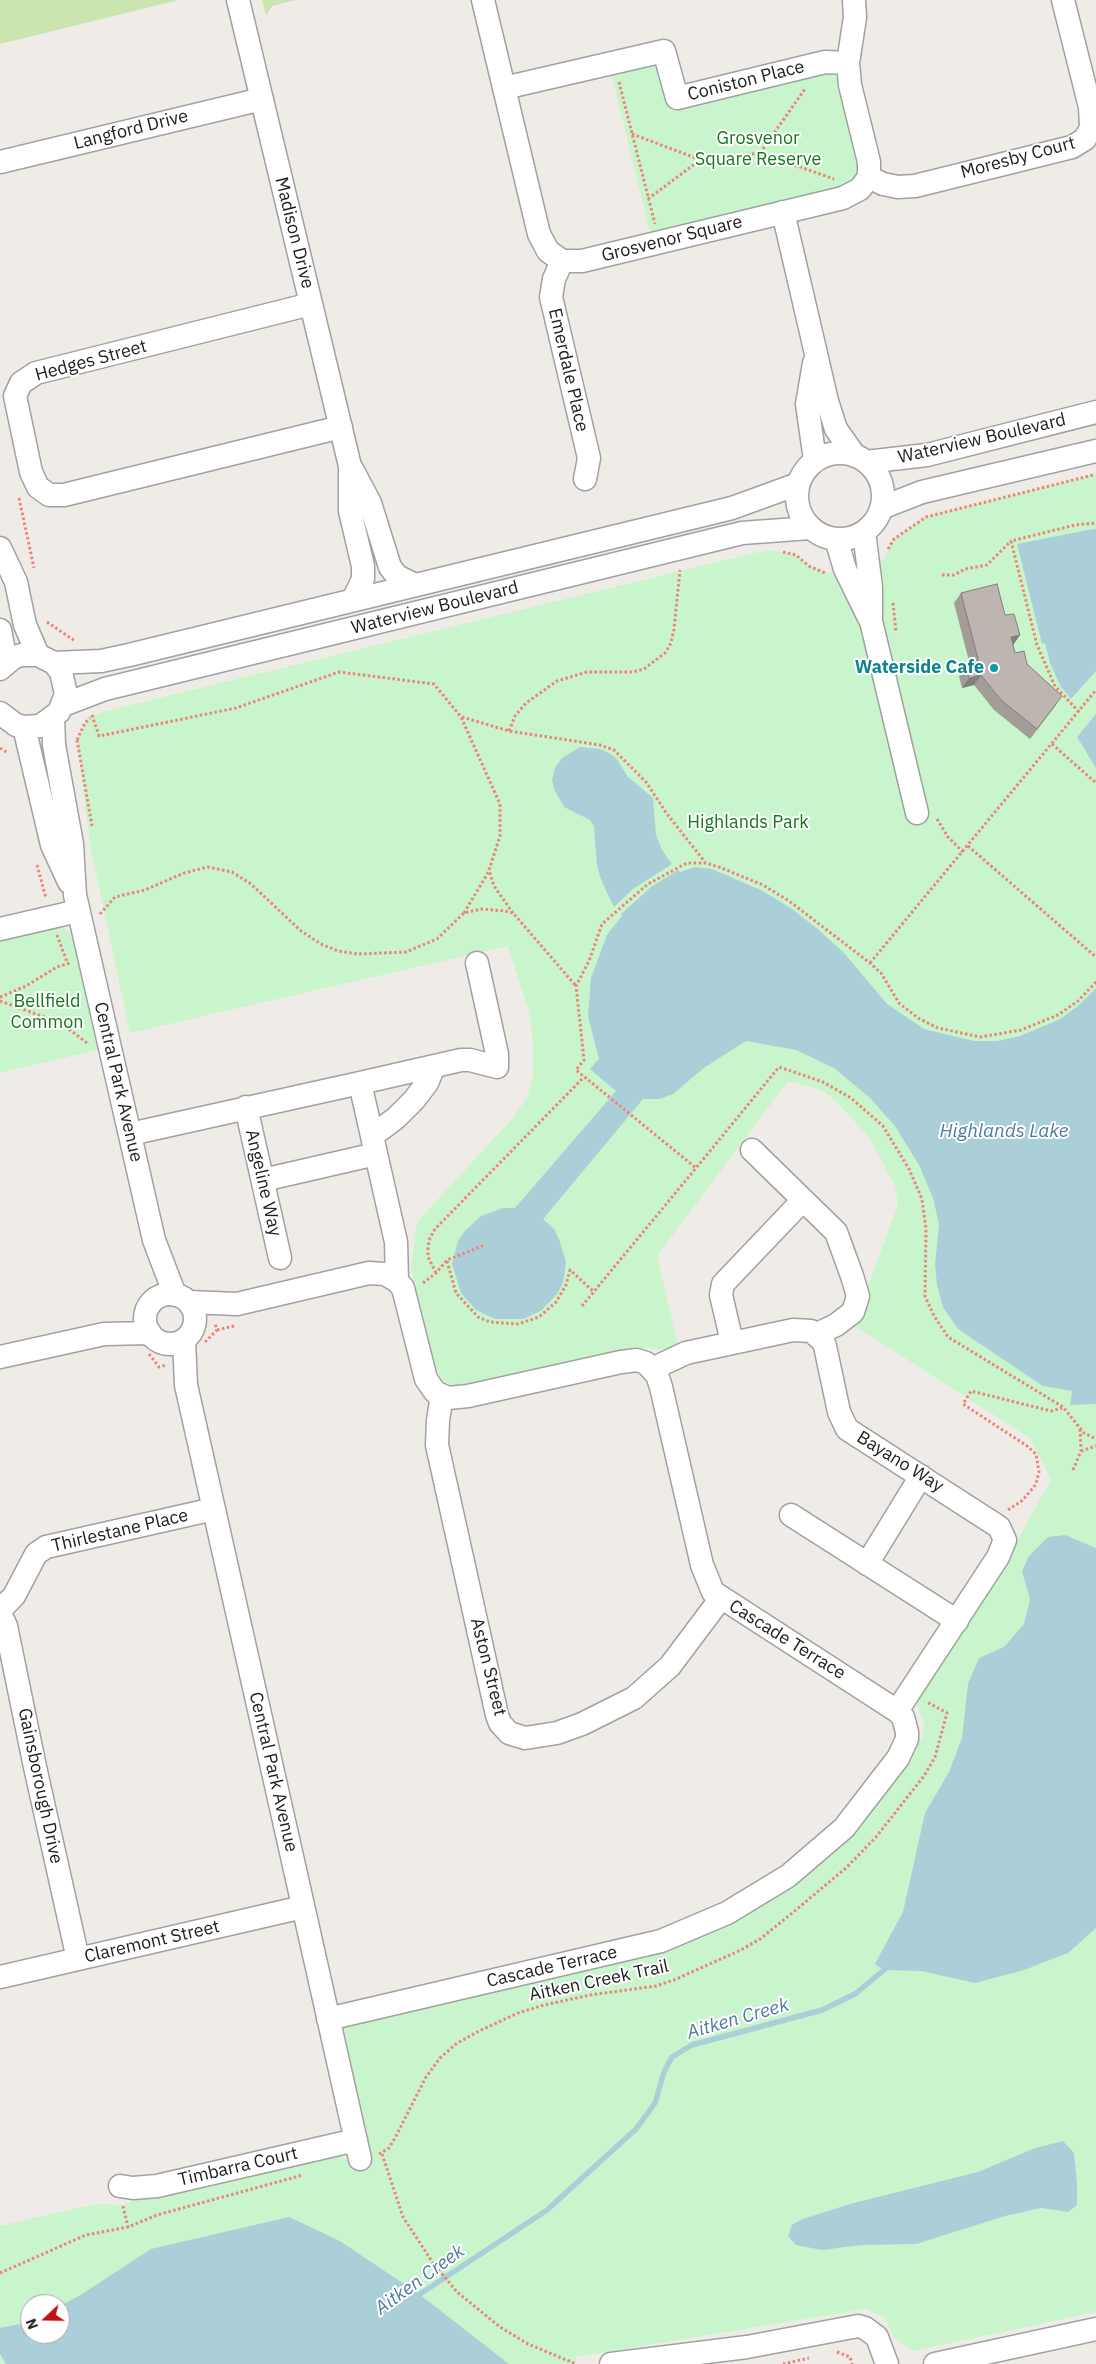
<!DOCTYPE html>
<style>
body{margin:0}
#map{position:relative;width:1096px;height:2364px;overflow:hidden;background:#efece7;font-family:"IBM Plex Sans",sans-serif}
canvas{display:block}
.north{position:absolute;left:20px;top:2294px;width:50px;height:50px;box-sizing:border-box;background:#fff;border:1px solid #a6a6a6;border-radius:50%;rotate:249deg;font-size:14px;font-weight:700;line-height:20px;text-align:center;color:#202020}
.north::after{content:'';display:block;margin:auto;width:18px;height:22px;background:#bf1012;clip-path:polygon(50% 0,100% 100%,50% 72%,0 100%)}
</style>
<div id="map">
<canvas width="1096" height="2364"></canvas>
<div class="north">N</div>
</div>
<script>
const ctx = document.querySelector('canvas').getContext('2d');
ctx.lineJoin = 'round';
function paint(path, color) { ctx.fillStyle = color; ctx.fill(path, 'evenodd'); }
const shape = rows => new Path2D(rows.map(r => 'M' + r).join(''));
function trace(path, color, width, dash) { ctx.strokeStyle = color; ctx.lineWidth = width; ctx.lineCap = dash ? 'butt' : 'round'; ctx.setLineDash(dash || []); ctx.stroke(path); }
function write(font, color, halo, rows, align = 'center') {
  ctx.font = font + ' "IBM Plex Sans",sans-serif'; ctx.lineWidth = 4; ctx.setLineDash([]); ctx.textBaseline = 'middle'; ctx.strokeStyle = halo; ctx.fillStyle = color; for (const [text, x, y, turn = 0] of rows) {
    ctx.save(); ctx.translate(x, y); ctx.rotate((+turn || 0) * Math.PI / 180); ctx.textAlign = isNaN(turn) ? turn : align; if (halo) ctx.strokeText(text, 0, 0); ctx.fillText(text, 0, 0); ctx.restore();
  }
}
paint(shape([
 [0,0,179,0,0,44],
 [262,0,296,0,272,6,266,16]
]), '#cbe5b1');
paint(shape([
 [657,64,671,111,824,72,840,78,863,173,848,187,651,237,612,76],
 [1096,474,1096,2312,913,2351,894,2338,885,2318,866,2309,576,2357,575,2364,0,2364,0,2226,95,2204,123,2205,143,2196,332,2154,346,2160,370,2154,344,2030,346,2022,693,1937,877,1801,922,1738,924,1723,916,1702,1012,1551,1051,1479,1030,1438,850,1323,863,1299,898,1205,895,1186,869,1137,836,1101,821,1090,788,1081,657,1256,678,1345,665,1350,635,1347,465,1385,448,1384,442,1379,433,1363,411,1268,417,1222,513,1118,528,1096,533,1075,533,1042,529,1012,508,946,130,1033,90,845,77,740,85,723,92,716,102,712,758,552,776,551,796,555,809,566,829,573,877,562,884,559,894,539,926,517],
 [30,2304,60,2304,60,2334,30,2334],
 [59,925,77,938,105,1048,0,1073,0,940]
]), '#c8f5cb');
paint(shape([
 [1093,529,1096,529,1096,671,1071,699,1061,687,1050,663,1045,643,1042,644,1017,544],
 [1096,714,1096,768,1077,737],
 [580,747,600,749,609,753,616,758,628,777,653,798,656,835,662,850,672,864,633,889,614,907,602,882,597,866,594,827,590,820,564,807,554,789,552,779,555,768,562,758],
 [695,867,712,869,733,878,763,891,792,909,819,930,844,953,887,1004,924,1029,974,1041,997,1041,1020,1036,1060,1019,1078,1006,1096,988,1096,1404,1070,1405,1072,1391,1043,1386,958,1329,943,1307,937,1285,935,1265,939,1224,933,1198,919,1165,895,1126,870,1098,834,1068,796,1050,746,1041,705,1067,673,1094,659,1099,643,1099,543,1219,554,1229,559,1239,566,1262,563,1283,557,1294,542,1310,524,1319,495,1319,476,1310,461,1293,452,1264,458,1241,464,1232,481,1216,503,1208,515,1208,616,1091,590,1069,599,1059,588,1016,591,978,607,935,622,916,621,914,651,887,678,870,680,872],
 [1065,1535,1096,1548,1096,1928,1068,1953,1024,1970,975,1983,921,1971,884,1970,875,1964,903,1912,925,1813,949,1772,962,1738,968,1684,979,1658,1004,1647,1024,1624,1030,1599,1022,1571,1029,1556,1048,1537],
 [1063,2141,1074,2153,1077,2183,1077,2205,1068,2212,1041,2208,1005,2216,916,2244,861,2245,822,2250,796,2245,788,2236,792,2225,803,2219,850,2204,978,2172,1035,2148],
 [289,2217,340,2241,419,2294,509,2364,6,2364,0,2354,0,2328,30,2322,30,2334,60,2334,60,2306,79,2296,151,2249]
]), '#abcfd9');
trace(shape([
 [414,2298,547,2210,636,2129,655,2103,664,2072,672,2057,692,2045,822,2010,855,1994,890,1965]
]), '#abcfd9', 5.5);
const minor = shape([
 [238,0,350,466,350,511,363,566,363,579,353,600],
 [483,0,539,234,548,251,562,261,582,261,843,198,860,189,869,177,869,162,850,85,848,63,855,17,854,0],
 [504,88,664,51,677,98,825,62,848,63],
 [0,162,262,99],
 [869,177,883,184,898,187,915,186,1072,147,1085,139,1091,128,1090,107,1063,0],
 [783,212,827,401,836,429,855,456],
 [562,261,554,279,551,297,589,458,585,479],
 [311,304,36,373,21,383,15,396,31,472,38,487,49,495,64,495,341,427],
 [814,363,807,404,815,460],
 '797 496a43 43 0 1 1 86 0a43 43 0 1 1-86 0Z',
 [866,462,927,455,1096,412],
 [352,469,370,503,390,567,397,576,415,585],
 [881,508,922,492,1096,451],
 [864,532,871,587,871,621,917,813],
 [836,539,845,569,869,618],
 [0,548,16,582,25,625,38,655],
 [0,630,6,662],
 [54,663,101,661,129,655,732,508,798,484],
 [0,669,13,658,21,655,38,655,54,663,61,672,66,694,59,712,40,726,24,727,16,725,0,713],
 [63,705,105,689,742,533,810,528],
 [53,718,54,745,72,844,75,895,154,1240,175,1295],
 [24,727,52,845,69,882],
 [0,929,78,911],
 [246,1107,280,1258],
 [130,1134,360,1083],
 [372,1136,396,1118,414,1100,427,1083,434,1066],
 [752,1150,836,1232,852,1276,858,1296,853,1312,836,1325,817,1334],
 [263,1180,376,1154],
 [397,1281,396,1242,360,1083,461,1060,470,1060,497,1067,497,1054,477,963],
 '145 1319a25 25 0 1 1 50 0a25 25 0 1 1-50 0Z',
 [189,1302,237,1304,369,1273,385,1274,397,1281,403,1288,426,1379,435,1392,448,1398,468,1396,621,1362,637,1360,646,1363,657,1375,661,1387,702,1565,713,1592,897,1711,903,1717,907,1732,907,1739,898,1758,844,1828,788,1876,727,1913,661,1941,328,2019],
 [184,1340,186,1385,360,2159],
 [732,1342,721,1295,723,1284,803,1200],
 [0,1357,104,1334,150,1333],
 [652,1369,686,1353,793,1330,811,1331,822,1340,825,1346,839,1412,847,1429,999,1527,1005,1540,998,1557,897,1711],
 [442,1396,438,1420,437,1445,497,1715,500,1723,509,1733,525,1738,557,1733,582,1724,634,1698,670,1666,721,1598],
 [791,1515,957,1621],
 [867,1564,921,1476],
 [0,1610,14,1596,36,1554,46,1547,214,1509],
 [0,1613,6,1626,35,1767,78,1959],
 [0,1977,303,1907],
 [120,2186,133,2188,157,2186,356,2140],
 [611,2364,747,2347,858,2326,865,2328,877,2337,887,2364],
 [935,2364,1096,2329]
]);
trace(minor, '#a1a1a1', 25);
trace(shape([
 [619,82,655,224],
 [632,134,701,160,760,153,834,179],
 [760,153,805,89],
 [648,199,700,160],
 [19,498,34,568],
 [888,549,894,539,926,517,1093,475],
 [783,552,796,555,809,566,825,573],
 [942,575,954,575,965,569,987,565,1011,541],
 [893,603,896,632],
 [47,622,75,641],
 [1079,712,1055,686,1037,645,1011,541,1075,525,1096,523],
 [92,715,99,736,236,708,339,672,434,684,461,717,500,804,500,836,489,870,494,886,513,913],
 [462,717,509,731,600,745,614,750,646,782,667,814,705,862],
 [509,731,515,716,526,703,557,681,587,672,633,672,644,669,665,653,671,643,674,629,680,570],
 [77,740,92,826],
 [77,740,85,723,90,718],
 [1052,744,1096,783],
 [0,748,8,753],
 [937,819,948,837,963,852],
 [968,846,1096,957],
 [37,865,46,898],
 [464,913,489,871],
 [100,914,115,897,145,890,184,873,208,867,232,872,251,884,301,931,321,944,338,951,358,954,406,952,437,939,464,913,481,909,505,911,513,913,576,986],
 [57,935,67,962],
 [870,963,1096,690],
 [1096,982,1078,1001,1058,1015,1021,1030,980,1037,938,1028,918,1018,899,1003,881,973,870,963,789,901,763,885,719,867,705,863,687,863,648,884,602,924,589,961,576,986,584,1060,576,1070,696,1168,779,1067,823,1082,851,1098,883,1126,909,1169,922,1199,926,1229,925,1296,934,1316,948,1337,1063,1407,1084,1433,1096,1439],
 [0,997,26,986,57,967,70,963],
 [0,1001,61,1023,87,1043,86,1041],
 [447,1261,456,1293,478,1317,490,1322,518,1324,539,1317,556,1302,566,1285,570,1270,594,1292],
 [436,1273,428,1257,428,1249,429,1240,435,1229,584,1077],
 [423,1283,436,1273,447,1260,485,1245],
 [582,1306,696,1168],
 [217,1330,234,1326],
 [205,1342,217,1330,215,1323],
 [149,1354,159,1367,166,1365],
 [1081,1451,1096,1446],
 [1073,1470,1081,1451,1080,1428],
 [1008,1510,1023,1500,1036,1484,1039,1472,1036,1454,1027,1446,963,1404,971,1391,1051,1411,1062,1408],
 [379,2154,389,2148,395,2138,426,2077,440,2058,456,2044,477,2032,518,2013,544,2005,590,1995,656,1986,674,1980,741,1950,760,1939,791,1914,846,1868,876,1837,924,1776,935,1757,947,1713,927,1702],
 [382,2154,403,2217,433,2263,457,2292,500,2327,528,2344,576,2364],
 [123,2206,128,2227],
 [0,2273,86,2235,128,2227,157,2215,303,2175],
 [837,2352,850,2357,852,2364],
 [783,2364,809,2358]
]), '#ef8378', 3, [2.5, 2.5]);
trace(minor, '#fff', 22);
paint(shape([
 [961,593,1005,615,1020,635,1013,645,1015,653,1027,664,1056,705,1030,739,994,710,974,685,962,688,959,676,966,666,970,665,954,603]
]), '#a39d97');
paint(shape([
 [1020,635,1013,645,1004,647,1011,637],
 [981,675,974,685,962,688,969,678]
]), '#847f7b');
const building = shape([
 [997,584,1005,615,1014,614,1020,635,1011,637,1015,653,1024,651,1027,664,1062,696,1037,729,1001,700,981,675,969,678,966,666,979,663,961,593,997,584]
]);
paint(building, '#bdb6b0');
trace(building, '#847f7b', 1);
for (const [x, y, r, color] of [
 [994,668,5,"#0f9aa8"]
]) { const dot = new Path2D(); dot.arc(x, y, r, 0, 2 * Math.PI); ctx.fillStyle = color; ctx.fill(dot); trace(dot, '#fff', 2); }
write('18px', '#202020', '#fff', [
 ["Coniston Place",746,81,-14],
 ["Langford Drive",131,130,-14],
 ["Moresby Court",1018,158,-15],
 ["Madison Drive",294,233,76],
 ["Grosvenor Square",672,239,-14],
 ["Hedges Street",91,361,-15],
 ["Emerdale Place",568,370,77],
 ["Waterview Boulevard",982,439,-13],
 ["Waterview Boulevard",435,608,-14],
 ["Central Park Avenue",118,1082,77],
 ["Angeline Way",263,1183,77],
 ["Bayano Way",900,1462,32],
 ["Thirlestane Place",120,1531,-13],
 ["Cascade Terrace",787,1640,32],
 ["Aston Street",488,1667,76],
 ["Central Park Avenue",273,1772,77],
 ["Gainsborough Drive",40,1786,78],
 ["Claremont Street",152,1942,-13],
 ["Cascade Terrace",552,1967,-13],
 ["Aitken Creek Trail",599,1981,-12],
 ["Timbarra Court",238,2167,-13]
]);
write('18px', '#15761c', '#fff', [
 ["Grosvenor",758,139],
 ["Square Reserve",758,160],
 ["Highlands Park",748,823],
 ["Bellfield",47,1002],
 ["Common",47,1023]
]);
write('bold 18px', '#0d838f', '#fff', [
 ["Waterside Cafe",984,668]
], 'right');
write('italic 19px', '#507aa0', '#fff', [
 ["Highlands Lake",1004,1132],
 ["Aitken Creek",738,2019,-16],
 ["Aitken Creek",420,2280,-36]
]);
</script>
